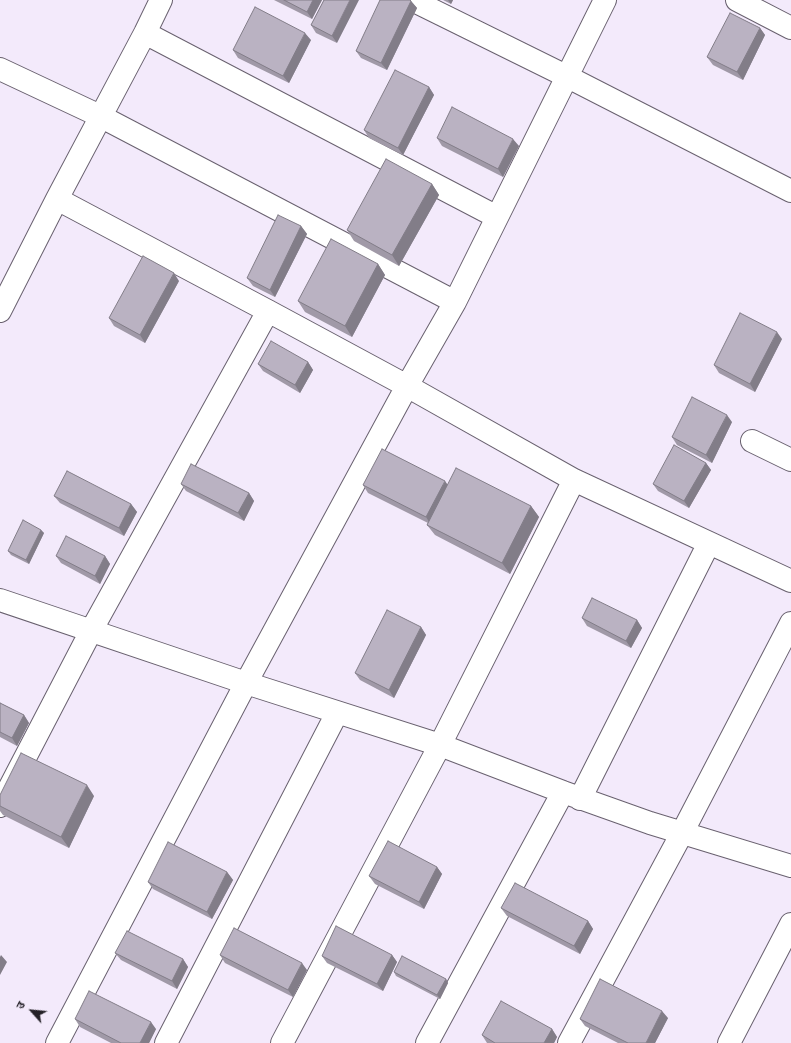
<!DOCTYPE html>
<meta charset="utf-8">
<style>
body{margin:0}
#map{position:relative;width:791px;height:1043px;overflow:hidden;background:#f3eafb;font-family:"Fira Sans","Noto Sans Devanagari",sans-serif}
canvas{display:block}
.north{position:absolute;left:12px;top:991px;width:40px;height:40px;-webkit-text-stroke:3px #f3eafb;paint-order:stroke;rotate:297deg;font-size:11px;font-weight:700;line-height:16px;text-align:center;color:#242127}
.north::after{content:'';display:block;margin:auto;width:14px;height:18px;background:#242127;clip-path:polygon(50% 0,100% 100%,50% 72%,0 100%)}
</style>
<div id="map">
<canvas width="791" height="1043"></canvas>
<div class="north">उ</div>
</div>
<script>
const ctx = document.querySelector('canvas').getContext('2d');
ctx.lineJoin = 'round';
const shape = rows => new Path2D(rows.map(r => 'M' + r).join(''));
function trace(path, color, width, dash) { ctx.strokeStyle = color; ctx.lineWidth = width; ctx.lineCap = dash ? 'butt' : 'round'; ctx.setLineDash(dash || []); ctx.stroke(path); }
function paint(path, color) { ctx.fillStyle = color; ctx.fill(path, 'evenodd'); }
const street = shape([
 [412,0,568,77,791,191],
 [737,0,791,28],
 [145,33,497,217],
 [0,69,100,116,455,302],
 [57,199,268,311,407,386,574,480,791,581],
 [0,311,57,199,145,33,161,0],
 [752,441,791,460],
 [0,600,246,683,440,745,563,792,650,823,791,866],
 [580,799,709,543],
 [0,806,91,631,268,311],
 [57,1043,246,683,407,386,455,302,605,0],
 [166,1043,337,713],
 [282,1043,440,745,574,480],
 [427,1043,563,792],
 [569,1043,682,833,791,623],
 [729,1043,791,924]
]);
trace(street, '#69616f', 24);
trace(street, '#fff', 22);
paint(shape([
 [274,0,322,0,312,19],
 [324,0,337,43,316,33,311,25],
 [443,0,453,0,451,4],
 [411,1,417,8,387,70,361,58,356,51],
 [760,28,765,35,743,80,713,65,707,57],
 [311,40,289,83,238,58,233,50],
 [429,87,434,95,403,155,369,138,364,130],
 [437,138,519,146,503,177,442,146],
 [432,184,439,195,399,266,354,241,347,230],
 [301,226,307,234,275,297,253,286,247,278],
 [378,264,385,275,352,337,305,312,298,301],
 [179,281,145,343,114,326,109,318],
 [782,339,755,392,719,373,714,365],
 [308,362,313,370,300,393,263,371,258,364],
 [732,422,712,463,677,445,672,437],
 [706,463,711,470,689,508,658,491,653,484],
 [181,484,249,493,254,501,244,521,186,491],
 [363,485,447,485,531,506,539,517,510,574,435,535,427,525,428,523,368,493],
 [54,496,131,504,137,512,124,536,60,503],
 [41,530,44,533,29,564,11,555,8,551],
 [56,556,105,556,110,564,100,584,61,563],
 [582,618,637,620,642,628,631,648,587,626],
 [421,627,426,635,394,698,360,680,355,673],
 [0,703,24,715,29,723,17,746,0,737],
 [0,795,94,796,69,848,3,815,0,811],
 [437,867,442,874,424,909,375,884,369,876],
 [227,872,233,880,212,919,153,889,148,882],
 [501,908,588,921,593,929,580,954,507,916],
 [115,953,183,959,188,967,177,989,121,960],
 [220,955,307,970,293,997,225,963],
 [392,955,397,962,383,991,327,963,322,956],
 [394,972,446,979,448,983,440,999,396,976],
 [668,1018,655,1043,618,1043,585,1026,580,1019],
 [75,1019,156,1029,149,1043,111,1043,80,1027],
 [552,1029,557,1037,554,1043,487,1043,482,1035]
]), '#a099a7');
paint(shape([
 [313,0,322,0,312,19,307,12],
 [350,0,359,0,337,43,332,36],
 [448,0,453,0,451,4],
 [411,1,417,8,387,70,381,63],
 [760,28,765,35,743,80,737,72],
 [305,33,311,40,289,83,283,76],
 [429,87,434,95,403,155,398,148],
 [513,139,519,146,503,177,498,169],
 [432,184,439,195,399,266,392,255],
 [301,226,307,234,275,297,270,290],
 [378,264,385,275,352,337,345,326],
 [174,273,179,281,145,343,140,335],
 [777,332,782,339,755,392,750,384],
 [308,362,313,370,300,393,295,385],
 [727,415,732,422,712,463,706,455],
 [706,463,711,470,689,508,684,501],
 [445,481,450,488,431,525,426,517],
 [249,493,254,501,244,521,238,513],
 [131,504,137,512,124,536,119,528],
 [531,506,539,517,510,574,502,563],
 [41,530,44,533,29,564,26,560],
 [105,556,110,564,100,584,95,576],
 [637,620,642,628,631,648,626,641],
 [421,627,426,635,394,698,389,690],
 [24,715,29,723,17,746,12,738],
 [87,785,94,796,69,848,61,837],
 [437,867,442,874,424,909,419,902],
 [227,872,233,880,212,919,207,912],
 [588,921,593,929,580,954,574,946],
 [1,955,7,962,0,975,0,957],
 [392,955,397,962,383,991,377,984],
 [183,959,188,967,177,989,172,981],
 [302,963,307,970,293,997,288,990],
 [446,979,448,983,440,999,437,995],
 [662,1011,668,1018,655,1043,646,1043],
 [151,1022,156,1029,149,1043,140,1043],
 [552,1029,557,1037,554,1043,544,1043]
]), '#827d88');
const building = shape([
 [284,0,313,0,307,12,284,0],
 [324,0,350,0,332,36,311,25,324,0],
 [380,0,410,0,411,1,381,63,356,51,380,0],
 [255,7,305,33,283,76,233,50,255,7],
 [730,13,760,28,737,72,707,57,730,13],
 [395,70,429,87,398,148,364,130,395,70],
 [452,107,513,139,498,169,437,138,452,107],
 [386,159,432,184,392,255,347,230,386,159],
 [278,215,301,226,270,290,247,278,278,215],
 [331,239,378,264,345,326,298,301,331,239],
 [143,256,174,273,140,335,109,318,143,256],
 [740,313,777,332,750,384,714,365,740,313],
 [271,341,308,362,295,385,258,364,271,341],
 [692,397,727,415,706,455,672,437,692,397],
 [674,445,706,463,684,501,653,484,674,445],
 [382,449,445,481,426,517,363,485,382,449],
 [191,464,249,493,238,513,181,484,191,464],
 [456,468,531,506,502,563,427,525,456,468],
 [67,471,131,504,119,528,54,496,67,471],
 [23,520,41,530,26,560,8,551,23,520],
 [66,536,105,556,95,576,56,556,66,536],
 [592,598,637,620,626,641,582,618,592,598],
 [387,610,421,627,389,690,355,673,387,610],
 [0,703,24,715,12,738,0,732,0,703],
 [21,753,87,785,61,837,0,806,0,795,21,753],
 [388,841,437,867,419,902,369,876,388,841],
 [168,842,227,872,207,912,148,882,168,842],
 [515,883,588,921,574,946,501,908,515,883],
 [336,926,392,955,377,984,322,956,336,926],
 [234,928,302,963,288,990,220,955,234,928],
 [127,931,183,959,172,981,115,953,127,931],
 [402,956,446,979,437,995,394,972,402,956],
 [600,979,662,1011,646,1043,628,1043,580,1019,600,979],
 [89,991,151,1022,140,1043,121,1043,75,1019,89,991],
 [501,1001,552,1029,544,1043,495,1043,482,1035,501,1001]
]);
paint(building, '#bab2c2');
trace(building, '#827d88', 1);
</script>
